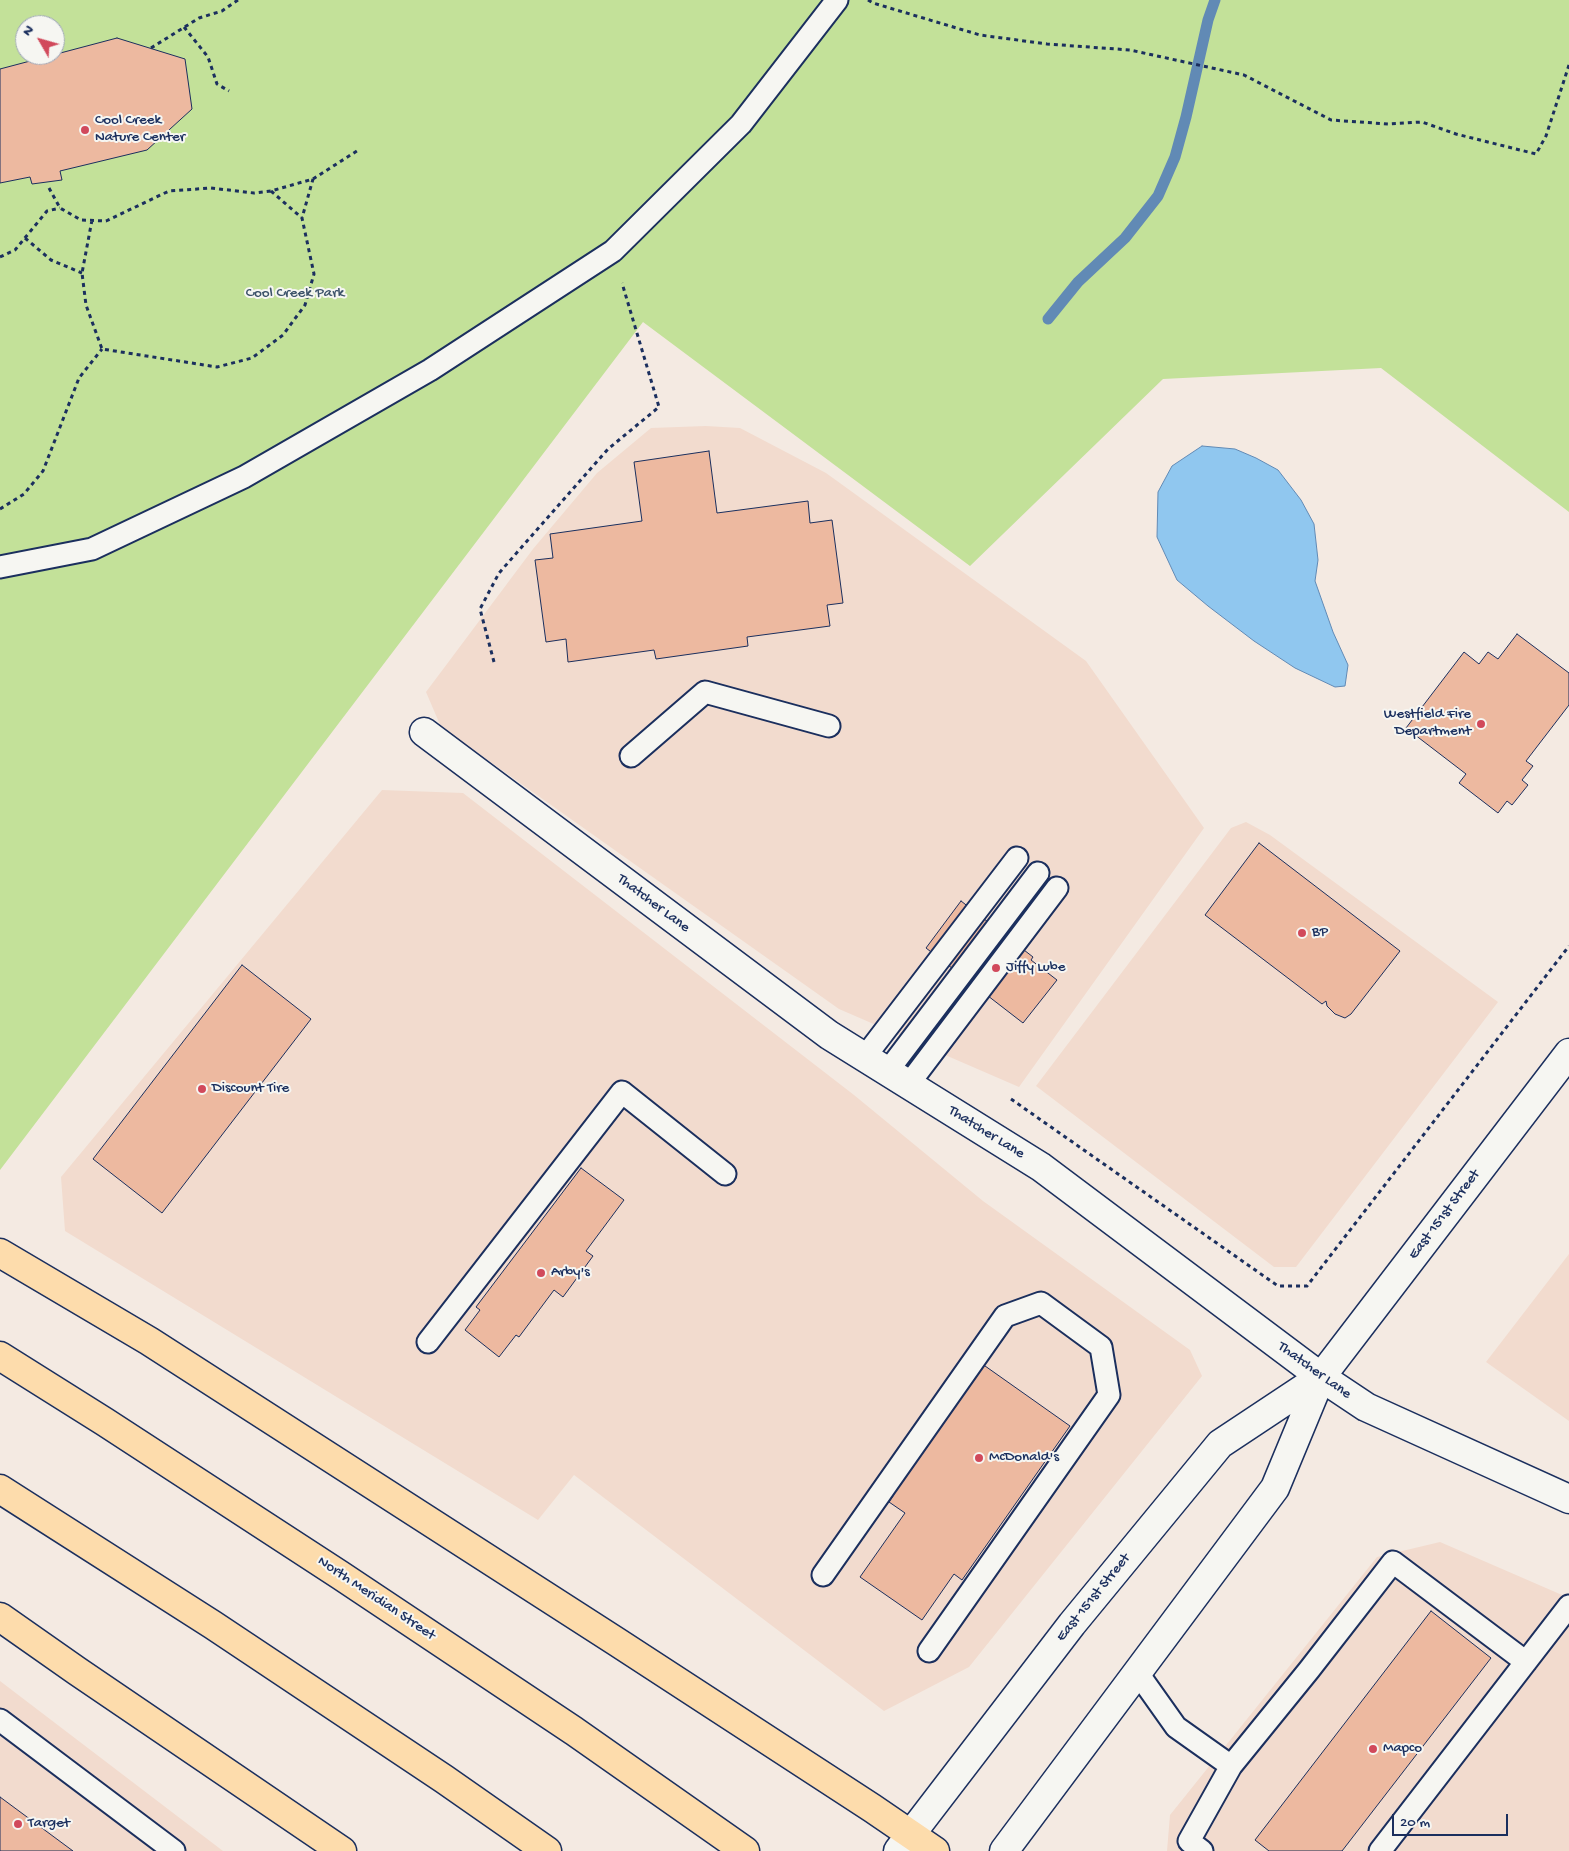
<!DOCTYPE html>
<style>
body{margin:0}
#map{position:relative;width:1569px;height:1851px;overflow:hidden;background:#f4eae2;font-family:"Gochi Hand",sans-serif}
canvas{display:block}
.north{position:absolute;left:15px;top:15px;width:50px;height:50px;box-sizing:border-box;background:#f6f6f2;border:1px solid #9ea6b7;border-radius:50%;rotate:308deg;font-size:14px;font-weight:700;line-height:20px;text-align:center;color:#1b2f5e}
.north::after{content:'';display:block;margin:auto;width:18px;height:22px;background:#d1495b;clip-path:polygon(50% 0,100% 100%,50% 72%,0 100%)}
.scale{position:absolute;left:1392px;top:1814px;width:116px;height:22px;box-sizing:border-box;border:2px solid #1b2f5e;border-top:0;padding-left:6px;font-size:15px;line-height:18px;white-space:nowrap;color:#1b2f5e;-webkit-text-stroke:4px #f6f6f2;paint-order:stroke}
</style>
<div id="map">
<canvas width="1569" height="1851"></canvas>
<div class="north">N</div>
<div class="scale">20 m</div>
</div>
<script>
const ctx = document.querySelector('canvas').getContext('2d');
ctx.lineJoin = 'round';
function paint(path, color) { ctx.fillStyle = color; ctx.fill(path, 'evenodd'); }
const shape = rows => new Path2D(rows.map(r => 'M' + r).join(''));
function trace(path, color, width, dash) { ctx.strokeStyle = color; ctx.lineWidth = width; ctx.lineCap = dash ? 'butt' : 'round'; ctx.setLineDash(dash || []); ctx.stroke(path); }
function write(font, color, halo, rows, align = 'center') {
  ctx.font = font + ' "Gochi Hand",sans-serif'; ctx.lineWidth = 4; ctx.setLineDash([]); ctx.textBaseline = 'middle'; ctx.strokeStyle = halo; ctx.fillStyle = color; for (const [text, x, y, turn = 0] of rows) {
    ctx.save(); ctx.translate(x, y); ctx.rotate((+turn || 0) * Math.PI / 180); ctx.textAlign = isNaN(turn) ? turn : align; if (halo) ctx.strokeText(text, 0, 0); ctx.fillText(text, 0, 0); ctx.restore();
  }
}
paint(shape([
 [706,426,740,428,826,473,1086,661,1204,828,1019,1087,839,1009,441,727,426,692,533,549,597,473,651,428],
 [382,790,463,793,854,1095,983,1201,1190,1350,1202,1376,969,1667,884,1711,574,1475,538,1520,65,1231,61,1177],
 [1246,822,1270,835,1498,1002,1296,1267,1274,1267,1036,1086,1231,828],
 [1569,1254,1569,1421,1486,1362],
 [1440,1542,1569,1598,1569,1851,1167,1851,1170,1815,1377,1557],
 [0,1681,223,1851,0,1851]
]), '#f2dbce');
paint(shape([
 [0,0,1569,0,1569,512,1381,368,1163,379,970,566,643,322,0,1170],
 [25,25,55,25,55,55,25,55]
]), '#c3e199');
const water = shape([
 [1202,446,1235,449,1256,458,1278,470,1301,500,1314,524,1318,560,1315,581,1333,632,1348,665,1345,686,1335,687,1295,668,1254,641,1208,606,1177,580,1157,537,1158,492,1172,466,1202,446]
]);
paint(water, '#90c7ef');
trace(water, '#618ab5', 1);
trace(shape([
 [1048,319,1078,282,1125,238,1158,196,1175,157,1186,117,1208,20,1215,0]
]), '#618ab5', 11);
const building = shape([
 [117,38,185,59,192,109,147,150,60,171,62,180,32,184,30,177,0,183,0,69,117,38],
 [709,451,717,513,808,501,810,523,832,520,843,603,827,605,830,626,747,637,748,646,656,659,654,650,568,662,566,639,546,642,535,560,553,558,550,534,642,521,634,462,709,451],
 [1517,634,1569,673,1569,705,1526,761,1533,766,1522,780,1528,785,1512,805,1507,801,1498,813,1459,783,1466,774,1406,728,1464,652,1479,664,1488,652,1498,659,1517,634],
 [1259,843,1400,951,1351,1014,1345,1018,1335,1014,1327,1006,1326,1001,1322,1004,1205,915,1259,843],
 [961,901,1033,957,1031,960,1057,980,1023,1023,926,948,961,901],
 [242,965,311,1019,162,1213,93,1159,242,965],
 [581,1168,624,1200,586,1251,593,1256,563,1297,554,1290,519,1337,516,1335,499,1357,465,1330,480,1310,476,1307,581,1168],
 [978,1361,1070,1426,962,1580,954,1574,922,1620,860,1577,905,1513,889,1502,893,1496,887,1491,978,1361],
 [1431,1611,1491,1658,1342,1851,1269,1851,1255,1840,1431,1611],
 [0,1797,73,1851,0,1851,0,1797]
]);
paint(building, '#edb9a0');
trace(building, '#1b2f5e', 1);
const service = shape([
 [0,567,92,549,244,477,430,370,613,251,741,124,837,0],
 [631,756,705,692,829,726],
 [864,1058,1017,858],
 [887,1072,1038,873],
 [908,1085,1057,888],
 [428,1342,622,1092,725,1174],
 [823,1575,1005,1316,1041,1303,1101,1347,1109,1395,929,1651],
 [1137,1672,1176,1727,1231,1766,1189,1841,1202,1851],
 [0,1720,174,1851],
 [1231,1766,1309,1670,1393,1562,1526,1662],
 [1380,1851,1569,1606]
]);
const minor = shape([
 [424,732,829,1035,1041,1167,1321,1377,1366,1407,1569,1499]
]);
const tertiary = shape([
 [898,1851,1072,1624,1220,1444,1321,1377],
 [1004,1851,1275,1488,1321,1377,1569,1053]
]);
const motorway = shape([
 [0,1253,149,1341,617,1642,872,1808,935,1851],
 [0,1356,105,1422,340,1575,574,1731,745,1851],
 [0,1489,213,1625,444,1779,547,1851],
 [0,1617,77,1671,342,1851]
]);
trace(service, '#1b2f5e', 25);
trace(minor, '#1b2f5e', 31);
trace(tertiary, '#1b2f5e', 31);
trace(motorway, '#1b2f5e', 31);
trace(shape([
 [868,0,873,3,980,35,1047,44,1130,50,1244,75,1331,120,1388,124,1422,122,1456,134,1536,154,1546,136,1569,65],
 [184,27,208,57,217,84,229,91],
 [151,48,199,18,222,11,238,0],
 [49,188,60,208,81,220,106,221,169,191,211,188,254,193,271,191,313,179,360,149],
 [271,191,302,218],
 [92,220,82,273,86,305,102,349,217,367,252,358,283,335,305,305,314,274,302,218,313,179],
 [25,238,51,260,82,273],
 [0,257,15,250,47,211,60,208],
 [0,509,24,494,43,471,79,378,102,349],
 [494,662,480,609,499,573,608,449,659,407,622,283],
 [1011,1099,1278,1286,1307,1286,1569,946]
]), '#1b2f5e', 3, [4, 4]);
trace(service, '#f6f6f2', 21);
trace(minor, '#f6f6f2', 28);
trace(tertiary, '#f6f6f2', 28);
trace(motorway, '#fddcac', 28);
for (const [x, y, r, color] of [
 [85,130,5,"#d1495b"],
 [1481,724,5,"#d1495b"],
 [1302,933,5,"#d1495b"],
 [996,968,5,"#d1495b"],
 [202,1089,5,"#d1495b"],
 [541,1273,5,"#d1495b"],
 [979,1458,5,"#d1495b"],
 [1373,1749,5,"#d1495b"],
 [18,1824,5,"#d1495b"]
]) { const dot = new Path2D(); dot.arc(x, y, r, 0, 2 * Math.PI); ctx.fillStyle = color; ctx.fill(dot); trace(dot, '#f6f6f2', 2); }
write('15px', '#1b2f5e', '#f6f6f2', [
 ["Cool Creek",95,121],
 ["Nature Center",95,138],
 ["Westfield Fire",1471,715,"right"],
 ["Department",1471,732,"right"],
 ["BP",1312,933],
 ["Jiffy Lube",1006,968],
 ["Discount Tire",212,1089],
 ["Arby's",551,1273],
 ["McDonald's",989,1458],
 ["Mapco",1383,1749],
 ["Target",28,1824]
], 'left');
write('15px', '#3d536a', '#f6f6f2', [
 ["Cool Creek Park",295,294]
]);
write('15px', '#1b2f5e', '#f6f6f2', [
 ["Thatcher Lane",653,904,37],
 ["Thatcher Lane",986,1133,32],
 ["East 151st Street",1445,1215,-53],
 ["Thatcher Lane",1314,1371,36],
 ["East 151st Street",1094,1598,-51],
 ["North Meridian Street",376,1599,34]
]);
</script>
